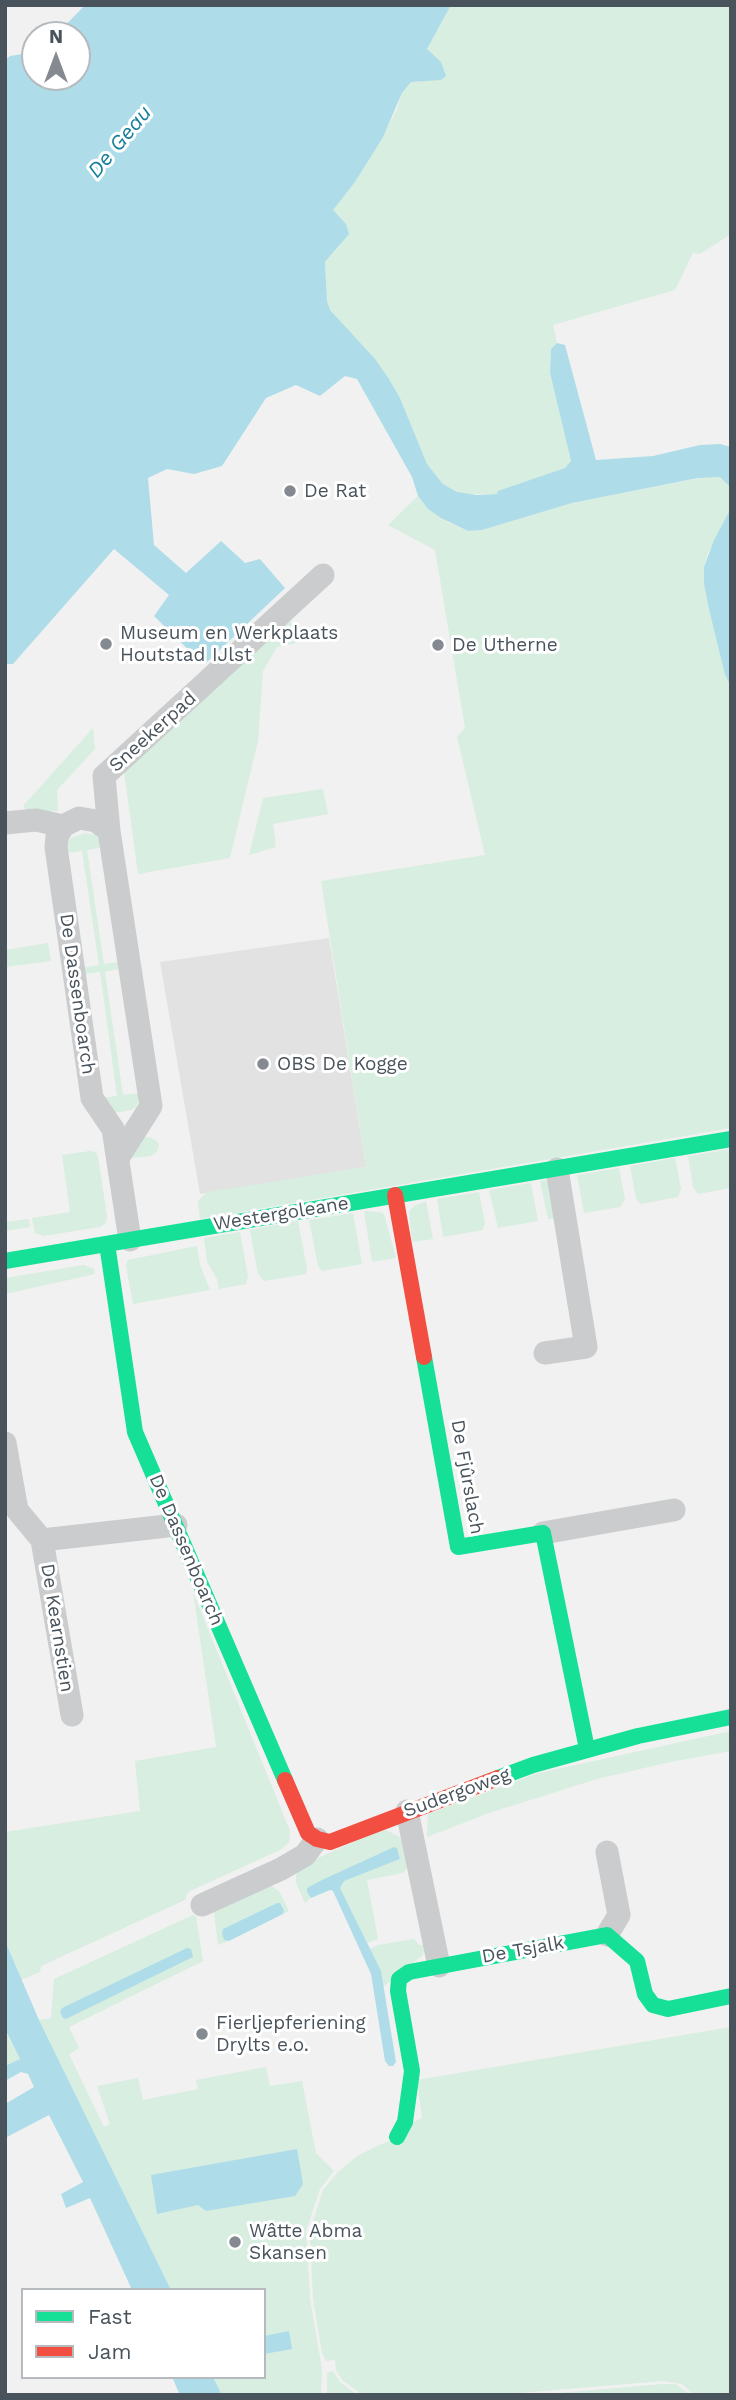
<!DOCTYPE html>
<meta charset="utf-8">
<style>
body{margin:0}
#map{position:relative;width:736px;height:2400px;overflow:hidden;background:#f1f1f1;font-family:"Work Sans",sans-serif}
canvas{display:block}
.frame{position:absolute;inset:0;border:7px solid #49535c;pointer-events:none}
.legend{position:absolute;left:21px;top:2288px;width:245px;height:91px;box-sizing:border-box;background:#fff;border:2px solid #b6babe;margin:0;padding:9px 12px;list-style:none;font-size:21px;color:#49535c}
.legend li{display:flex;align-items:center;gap:14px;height:35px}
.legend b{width:35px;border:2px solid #b6babe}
.north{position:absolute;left:21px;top:21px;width:70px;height:70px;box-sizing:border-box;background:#fff;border:2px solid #b6babe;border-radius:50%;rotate:0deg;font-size:19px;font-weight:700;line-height:28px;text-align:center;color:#49535c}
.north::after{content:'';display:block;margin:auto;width:24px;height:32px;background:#848a90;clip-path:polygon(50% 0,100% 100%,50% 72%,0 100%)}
</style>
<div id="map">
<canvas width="736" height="2400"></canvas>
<div class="frame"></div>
<ul class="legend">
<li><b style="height:9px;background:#16e098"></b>Fast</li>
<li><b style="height:9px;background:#f24e42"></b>Jam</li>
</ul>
<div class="north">N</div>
</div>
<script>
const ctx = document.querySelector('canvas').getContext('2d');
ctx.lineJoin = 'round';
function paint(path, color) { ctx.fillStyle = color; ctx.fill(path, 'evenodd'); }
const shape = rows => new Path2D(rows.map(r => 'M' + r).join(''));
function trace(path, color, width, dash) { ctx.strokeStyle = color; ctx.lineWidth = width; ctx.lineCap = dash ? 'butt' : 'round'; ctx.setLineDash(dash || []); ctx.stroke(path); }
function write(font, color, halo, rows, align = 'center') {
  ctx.font = font + ' "Work Sans",sans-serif'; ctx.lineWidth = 6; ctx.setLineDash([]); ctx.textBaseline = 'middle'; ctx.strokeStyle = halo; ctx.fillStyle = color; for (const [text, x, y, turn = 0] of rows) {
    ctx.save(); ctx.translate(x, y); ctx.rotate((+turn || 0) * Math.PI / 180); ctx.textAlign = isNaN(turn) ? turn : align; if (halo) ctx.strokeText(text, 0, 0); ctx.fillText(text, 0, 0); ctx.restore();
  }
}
paint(shape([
 [329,938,366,1167,200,1194,160,962]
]), '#e3e2e2');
paint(shape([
 [451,5,731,5,731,234,700,254,693,253,675,290,553,325,557,343,551,349,550,373,571,461,565,468,497,494,461,494,443,484,427,464,400,398,389,379,330,310,327,301,325,262,338,248,346,224,332,210,355,182,396,112,402,93,411,82,422,81,427,49],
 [711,476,720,477,731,488,731,508,708,553,704,567,704,584,725,675,731,687,731,1128,200,1219,198,1201,207,1192,366,1167,321,881,485,855,457,737,465,728,435,550,388,525,418,496,428,509,449,523,468,531,482,530,572,503],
 [290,620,296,643,277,647,263,671,258,741,230,858,138,874,124,772],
 [93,728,95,749,57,790,58,811,29,813,23,806],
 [323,789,328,814,273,824,276,847,249,855,263,798],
 [85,833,96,835,104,847,87,850,104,964,120,962,121,968,105,972,123,1095,139,1093,139,1100,136,1107,131,1110,114,1113,101,1098,117,1096,100,972,83,974,82,968,99,965,82,851,66,853,66,843,71,838],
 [48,943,51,961,5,967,5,950],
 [141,1137,149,1137,157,1141,159,1144,157,1152,151,1156,132,1158,131,1156],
 [731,1149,731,1188,698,1194,693,1187,688,1156],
 [90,1151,96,1152,98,1157,107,1216,106,1223,100,1227,44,1236,35,1233,32,1218,70,1212,62,1155],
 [675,1158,681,1189,678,1197,641,1204,636,1199,630,1166],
 [619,1168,625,1199,620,1207,584,1213,577,1175],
 [551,1179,557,1218,548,1219,540,1181],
 [531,1183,538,1221,498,1228,489,1190],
 [479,1192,485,1223,483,1230,443,1237,437,1199],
 [426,1201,433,1239,412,1242,409,1211,414,1206],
 [364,1211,380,1212,384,1214,396,1258,372,1262],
 [353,1213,362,1264,322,1271,318,1266,309,1220],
 [29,1219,30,1227,5,1231,5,1222],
 [298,1221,307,1268,306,1274,264,1281,258,1274,250,1230],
 [240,1232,248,1277,246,1284,219,1289,217,1279,207,1262,204,1238],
 [197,1246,200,1265,210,1290,133,1304,126,1265,128,1260],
 [84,1265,94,1269,95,1274,5,1294,5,1278],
 [193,1592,290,1831,289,1842,282,1849,188,1892,185,1900,41,1966,40,1972,21,1980,5,1941,5,1832,140,1811,135,1761,216,1747],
 [731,1731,731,1751,670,1762,597,1779,489,1813,427,1837,428,1814,535,1774],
 [381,1830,388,1831,401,1838,409,1866,403,1873,367,1880,378,1939,367,1943,340,1888,341,1884,343,1881,400,1859,397,1848,309,1896,311,1898,305,1903,296,1883,296,1875,300,1866],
 [270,1885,279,1891,289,1911,283,1914,284,1910,280,1903,277,1903,224,1929,224,1940,229,1941,218,1945,214,1912],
 [193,1915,196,1916,203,1961,69,2027,79,2048,69,2054,104,2127,110,2124,97,2086,138,2078,143,2100,198,2089,196,2080,266,2067,270,2086,302,2081,316,2153,334,2171,320,2189,306,2231,310,2299,322,2369,321,2395,222,2395,213,2377,264,2377,264,2290,171,2290,39,2020,51,2018,54,1979],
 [187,1949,191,1949,66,2019,63,2018,60,2012,62,2008],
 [414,1939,419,1945,425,1945,423,1955,383,1987,370,1949,378,1945],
 [731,2027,731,2395,694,2395,682,2384,663,2381,495,2395,363,2395,342,2380,336,2370,335,2360,326,2361,322,2353,313,2299,310,2231,323,2190,337,2173,357,2156,379,2145,398,2138,408,2125,422,2118,417,2080],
 [5,2031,20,2059,5,2066],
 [333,2371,340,2382,357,2395,327,2395,327,2373],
 [663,2384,676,2384,690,2395,534,2395]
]), '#d7eee0');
paint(shape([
 [85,5,451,5,427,49,441,62,446,76,441,80,411,82,402,93,383,137,355,182,333,210,346,224,349,234,325,262,327,301,330,310,375,359,389,379,400,398,427,464,443,484,457,492,477,495,497,494,498,491,565,468,571,461,550,373,551,349,557,343,565,345,596,460,653,456,700,445,720,444,731,447,731,488,720,477,698,478,572,503,482,530,468,531,441,518,428,509,418,496,412,477,357,379,345,376,320,396,296,385,266,398,222,466,194,474,167,469,148,478,154,545,186,573,221,541,245,563,260,559,285,588,207,662,201,662,154,616,169,595,114,549,13,664,5,664,5,122,7,107,5,60,10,56,35,52,35,77,77,77,77,35,56,35],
 [731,508,731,687,725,675,709,609,704,584,704,567,714,540],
 [394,1847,397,1848,400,1859,344,1881,340,1888,381,1971,396,2062,393,2066,389,2066,385,2061,371,1974,333,1891,330,1890,311,1898,307,1892,307,1888,322,1880],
 [277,1903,280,1903,284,1910,283,1914,229,1941,224,1940,222,1934,223,1929],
 [5,1941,39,2020,171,2290,132,2290,90,2198,66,2208,61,2194,83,2182,49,2115,5,2138,5,2104,34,2087,28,2074,21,2072,5,2081,5,2066,20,2059,5,2029],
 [187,1948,191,1949,193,1957,66,2019,63,2018,60,2012,62,2008],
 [297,2149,303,2184,295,2196,206,2211,198,2205,157,2214,151,2175],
 [289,2331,292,2349,264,2354,264,2336],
 [172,2377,213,2377,222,2395,180,2395]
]), '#aedde9');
trace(shape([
 [5,823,36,820,63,826,79,818,96,821,109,831,104,776,323,575],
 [63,826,57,837,56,847,92,1098,113,1129,130,1240],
 [109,831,151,1106,118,1158],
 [545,1353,586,1347,557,1169],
 [5,1443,17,1510,42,1540,72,1715],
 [543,1533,674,1510],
 [42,1540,176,1525],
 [407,1811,439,1966],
 [607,1852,619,1915,607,1935],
 [202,1905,281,1869,305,1855,317,1839]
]), '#cbccce', 23);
trace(shape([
 [107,1244,135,1432,285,1780],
 [5,1261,731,1139],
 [424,1357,458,1547,543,1533,587,1749],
 [498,1778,533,1765,638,1736,731,1717],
 [397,2137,405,2122,412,2071,398,1991,399,1979,409,1972,607,1935,637,1961,645,1994,653,2005,668,2009,731,1996]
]), '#16e098', 16);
trace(shape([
 [395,1195,424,1357],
 [285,1780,308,1833,317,1839,330,1842,498,1778]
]), '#f24e42', 16);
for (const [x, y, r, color] of [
 [290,491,7,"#848a90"],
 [106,644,7,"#848a90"],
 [438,645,7,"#848a90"],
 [263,1064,7,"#848a90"],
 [202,2034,7,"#848a90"],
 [235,2242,7,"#848a90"]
]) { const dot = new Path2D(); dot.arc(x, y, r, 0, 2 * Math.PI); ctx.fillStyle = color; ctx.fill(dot); trace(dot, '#fff', 2.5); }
write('19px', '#49535c', '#fff', [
 ["De Rat",304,491],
 ["Museum en Werkplaats",120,633],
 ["Houtstad IJlst",120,655],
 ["De Utherne",452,645],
 ["OBS De Kogge",277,1064],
 ["Fierljepferiening",216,2023],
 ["Drylts e.o.",216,2045],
 ["Wâtte Abma",249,2231],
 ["Skansen",249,2253]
], 'left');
write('19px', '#49535c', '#fff', [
 ["Sneekerpad",153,732,-42],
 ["De Dassenboarch",77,994,82],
 ["Westergoleane",281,1214,-9],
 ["De Fjûrslach",467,1477,80],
 ["De Dassenboarch",186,1550,67],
 ["De Kearnstien",57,1628,81],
 ["Sudergoweg",457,1793,-20],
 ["De Tsjalk",523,1950,-10]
]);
write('italic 21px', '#167d9a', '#fff', [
 ["De Geau",120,142,-50]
]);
</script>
